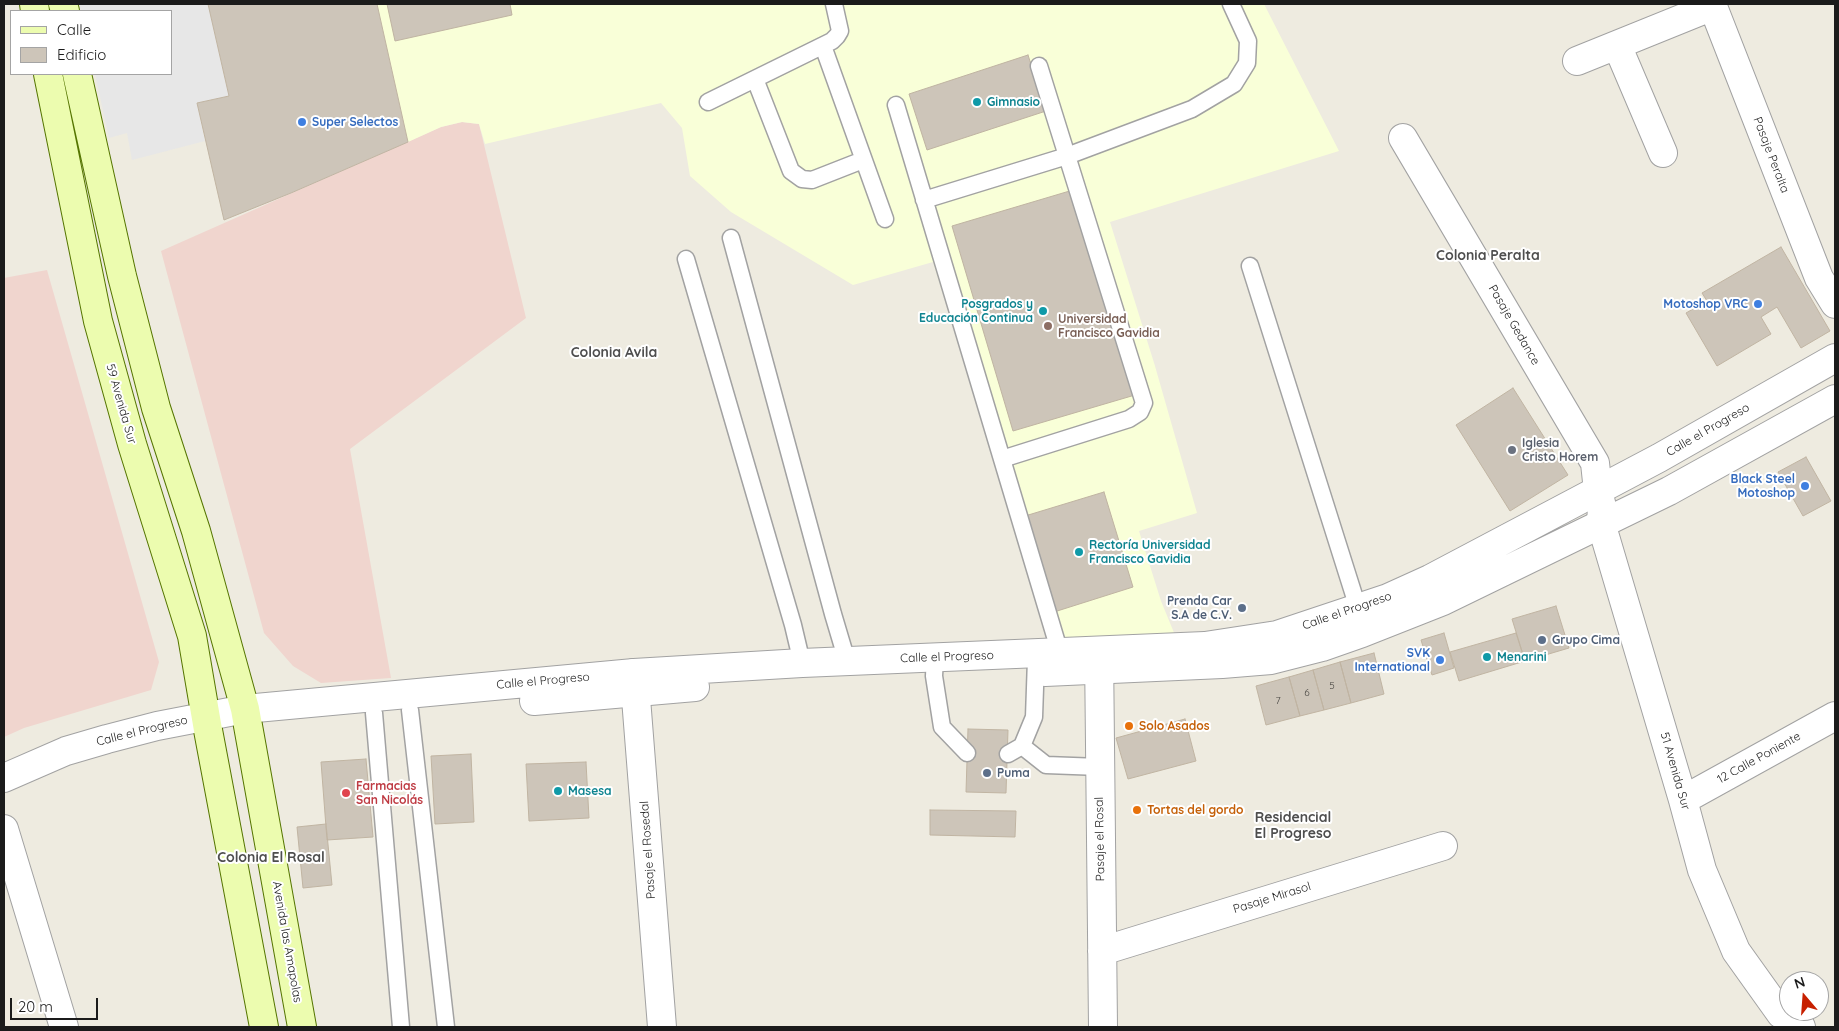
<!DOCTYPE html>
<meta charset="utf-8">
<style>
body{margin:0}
#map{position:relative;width:1839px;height:1031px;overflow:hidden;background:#eeebe0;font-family:Quicksand,sans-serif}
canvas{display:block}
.frame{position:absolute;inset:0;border:5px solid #1b1b1b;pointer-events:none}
.legend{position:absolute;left:10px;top:10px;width:162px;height:65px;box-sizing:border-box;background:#fff;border:1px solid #a4a4a4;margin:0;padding:6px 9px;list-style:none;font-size:15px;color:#1b1b1b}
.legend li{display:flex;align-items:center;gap:10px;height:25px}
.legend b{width:25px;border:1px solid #a4a4a4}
.north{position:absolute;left:1779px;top:971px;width:50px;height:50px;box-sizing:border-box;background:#fff;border:1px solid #a4a4a4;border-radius:50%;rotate:342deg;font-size:14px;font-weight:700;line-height:20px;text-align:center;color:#1b1b1b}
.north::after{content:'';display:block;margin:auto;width:18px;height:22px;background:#c72000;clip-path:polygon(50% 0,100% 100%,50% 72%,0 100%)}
.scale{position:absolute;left:10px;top:998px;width:88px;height:22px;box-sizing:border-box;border:2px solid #1b1b1b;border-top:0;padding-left:6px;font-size:15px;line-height:18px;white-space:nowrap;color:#1b1b1b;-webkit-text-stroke:4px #fff;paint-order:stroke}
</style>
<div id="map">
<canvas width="1839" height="1031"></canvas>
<div class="frame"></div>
<ul class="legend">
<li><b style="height:6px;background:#ecfcaf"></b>Calle</li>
<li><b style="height:14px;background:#cdc5b9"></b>Edificio</li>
</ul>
<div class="north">N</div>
<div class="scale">20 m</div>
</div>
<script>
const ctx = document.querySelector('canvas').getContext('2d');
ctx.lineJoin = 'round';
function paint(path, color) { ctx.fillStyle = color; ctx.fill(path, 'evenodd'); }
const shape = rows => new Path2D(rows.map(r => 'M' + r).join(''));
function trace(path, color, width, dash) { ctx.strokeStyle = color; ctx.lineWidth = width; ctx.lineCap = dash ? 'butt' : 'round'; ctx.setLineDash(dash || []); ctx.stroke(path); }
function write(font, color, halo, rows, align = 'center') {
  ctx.font = font + ' Quicksand,sans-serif'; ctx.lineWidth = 4; ctx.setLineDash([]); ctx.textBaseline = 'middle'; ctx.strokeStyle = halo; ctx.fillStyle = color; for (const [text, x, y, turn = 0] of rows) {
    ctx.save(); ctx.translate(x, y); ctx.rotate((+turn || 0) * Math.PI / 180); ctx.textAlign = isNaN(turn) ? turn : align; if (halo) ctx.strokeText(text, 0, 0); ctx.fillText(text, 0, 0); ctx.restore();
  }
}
paint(shape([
 [462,122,479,124,526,318,350,449,391,678,321,683,293,666,264,633,161,251,441,127],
 [47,270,159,662,151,690,24,728,4,737,4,278]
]), '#f0d5ce');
paint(shape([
 [377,4,1264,4,1339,151,1110,222,1155,366,1197,513,1139,531,1161,601,1177,640,1050,638,933,262,853,285,731,212,690,176,682,128,661,103,485,144,479,124,462,122,441,127,408,142]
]), '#f9ffd8');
paint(shape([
 [79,4,208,4,229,96,197,103,205,141,132,160,127,133,109,138,95,74,171,74,171,11,81,11]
]), '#e7e7e7');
const building = shape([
 [208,4,377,4,408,142,291,193,224,220,197,103,229,96,208,4],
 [387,4,510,4,512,15,395,41,387,4],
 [1028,55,1046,111,927,150,909,94,1028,55],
 [1073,190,1135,395,1013,431,952,226,1073,190],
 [1781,247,1830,331,1801,348,1777,307,1761,317,1771,334,1717,366,1686,313,1707,301,1702,293,1781,247],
 [1513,388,1568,475,1510,511,1456,425,1513,388],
 [1806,457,1831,501,1803,516,1778,472,1806,457],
 [1104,492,1133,587,1054,612,1025,516,1104,492],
 [1556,606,1569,648,1525,661,1512,619,1556,606],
 [1444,633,1454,668,1432,675,1421,640,1444,633],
 [1516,633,1525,661,1459,681,1450,652,1516,633],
 [1374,653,1384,694,1351,703,1340,662,1374,653],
 [1340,662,1351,703,1324,710,1313,670,1340,662],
 [1313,670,1324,710,1300,716,1289,677,1313,670],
 [1289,677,1300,716,1266,725,1256,686,1289,677],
 [1185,719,1196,761,1128,779,1116,738,1185,719],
 [968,729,1008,730,1006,793,966,792,968,729],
 [471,754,474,822,435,824,431,756,471,754],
 [366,759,373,837,327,840,321,762,366,759],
 [586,762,589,818,529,821,526,764,586,762],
 [930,810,1016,811,1015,837,930,835,930,810],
 [326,824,332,885,303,888,297,827,326,824]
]);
paint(building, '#cdc5b9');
trace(building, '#c0b4a2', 1);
const service = shape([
 [823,46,885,219],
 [755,79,791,171,802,179,812,180,863,160],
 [708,102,832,41,837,36,840,31,834,4],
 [896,105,1060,653],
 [924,200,1067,156,1192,109,1234,84,1247,63,1248,41,1231,4],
 [731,238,833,614,847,661],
 [686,259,793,625,802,663],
 [1250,266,1358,608],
 [1002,459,1129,419,1140,412,1144,403,1039,66],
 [935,657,934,676,942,727,967,753],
 [410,710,446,1027],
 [374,713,401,1027],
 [1022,746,1046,765,1100,767],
 [1008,754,1022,746,1034,717,1036,659]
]);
const minor = shape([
 [1712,4,1819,278,1835,304],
 [1617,45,1663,153],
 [1577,61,1713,6],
 [1403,138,1595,463,1598,491,1602,507,1601,523,1683,800,1702,870,1736,951,1781,1014,1801,1027],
 [1099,651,1103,1027],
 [634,673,662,1027],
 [1683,800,1835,716],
 [4,829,64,1027],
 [1102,951,1443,846]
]);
const tertiary = shape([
 [1045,672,1222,664,1271,660,1322,647,1362,633,1443,601,1669,491,1835,399],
 [534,701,695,687],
 [4,778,66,751,107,739,157,726,245,709,634,673,802,663,1205,646,1277,635,1388,598,1430,579,1659,458,1835,358]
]);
const secondary = shape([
 [34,4,35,11],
 [63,4,65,11],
 [48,74,98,321,132,444,192,636,208,730,264,1027],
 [77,74,122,276,156,408,196,531,245,709,302,1027]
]);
trace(service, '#a2a2a2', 19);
trace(minor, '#a2a2a2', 30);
trace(tertiary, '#a2a2a2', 30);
trace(secondary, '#557500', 30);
trace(service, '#fff', 16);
trace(minor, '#fff', 28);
trace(tertiary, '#fff', 28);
trace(secondary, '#ecfcaf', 28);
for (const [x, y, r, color] of [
 [977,102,5,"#0f9aa8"],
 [302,122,5,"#3f7fe0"],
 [1758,304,5,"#3f7fe0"],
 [1043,311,5,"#0f9aa8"],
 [1048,326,5,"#8d6e63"],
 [1512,450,5,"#6b7280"],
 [1805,486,5,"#3f7fe0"],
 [1079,552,5,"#0f9aa8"],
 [1242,608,5,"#5c6f8a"],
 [1542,640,5,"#5c6f8a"],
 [1487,657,5,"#0f9aa8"],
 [1440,660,5,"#3f7fe0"],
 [1129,726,5,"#e8710a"],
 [987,773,5,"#5c6f8a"],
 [558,791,5,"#0f9aa8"],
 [346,793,5,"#e0444e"],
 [1137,810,5,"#e8710a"]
]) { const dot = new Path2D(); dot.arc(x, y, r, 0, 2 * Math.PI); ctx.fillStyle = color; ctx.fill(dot); trace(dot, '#fff', 2); }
write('10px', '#484642', null, [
 ["5",1332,686],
 ["6",1307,693],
 ["7",1278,701]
]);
write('bold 12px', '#0d838f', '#fff', [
 ["Gimnasio",987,102],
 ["Posgrados y",1033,304,"right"],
 ["Educación Continua",1033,318,"right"],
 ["Rectoría Universidad",1089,545],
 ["Francisco Gavidia",1089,559],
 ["Menarini",1497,657],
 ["Masesa",568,791]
], 'left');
write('bold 12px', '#366cbe', '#fff', [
 ["Super Selectos",312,122,"left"],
 ["Motoshop VRC",1748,304],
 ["Black Steel",1795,479],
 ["Motoshop",1795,493],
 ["SVK",1430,653],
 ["International",1430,667]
], 'right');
write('12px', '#1b1b1b', '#fff', [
 ["Pasaje Peralta",1771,155,69],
 ["Pasaje Gedance",1514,325,60],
 ["59 Avenida Sur",121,404,74],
 ["Calle el Progreso",1708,430,-30],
 ["Calle el Progreso",1347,611,-19],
 ["Calle el Progreso",947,657,-2],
 ["Calle el Progreso",543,681,-5],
 ["Calle el Progreso",142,731,-14],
 ["12 Calle Poniente",1759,758,-29],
 ["51 Avenida Sur",1675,771,74],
 ["Pasaje el Rosal",1100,839,-91],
 ["Pasaje el Rosedal",648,850,-94],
 ["Pasaje Mirasol",1272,898,-17],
 ["Avenida las Amapolas",287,942,80]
]);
write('bold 12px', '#785e54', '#fff', [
 ["Universidad",1058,319],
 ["Francisco Gavidia",1058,333]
], 'left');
write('bold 12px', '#5b616d', '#fff', [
 ["Iglesia",1522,443],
 ["Cristo Horem",1522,457]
], 'left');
write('bold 12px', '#4e5e75', '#fff', [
 ["Prenda Car",1232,601,"right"],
 ["S.A de C.V.",1232,615,"right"],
 ["Grupo Cima",1552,640],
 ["Puma",997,773]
], 'left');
write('bold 12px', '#c56008', '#fff', [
 ["Solo Asados",1139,726],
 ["Tortas del gordo",1147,810]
], 'left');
write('bold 12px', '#be3a42', '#fff', [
 ["Farmacias",356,786],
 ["San Nicolás",356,800]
], 'left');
write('bold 14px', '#4e4e4e', '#fff', [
 ["Colonia Peralta",1488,256],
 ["Colonia Avila",614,353],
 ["Residencial",1293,818],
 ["El Progreso",1293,834],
 ["Colonia El Rosal",271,858]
]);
</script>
